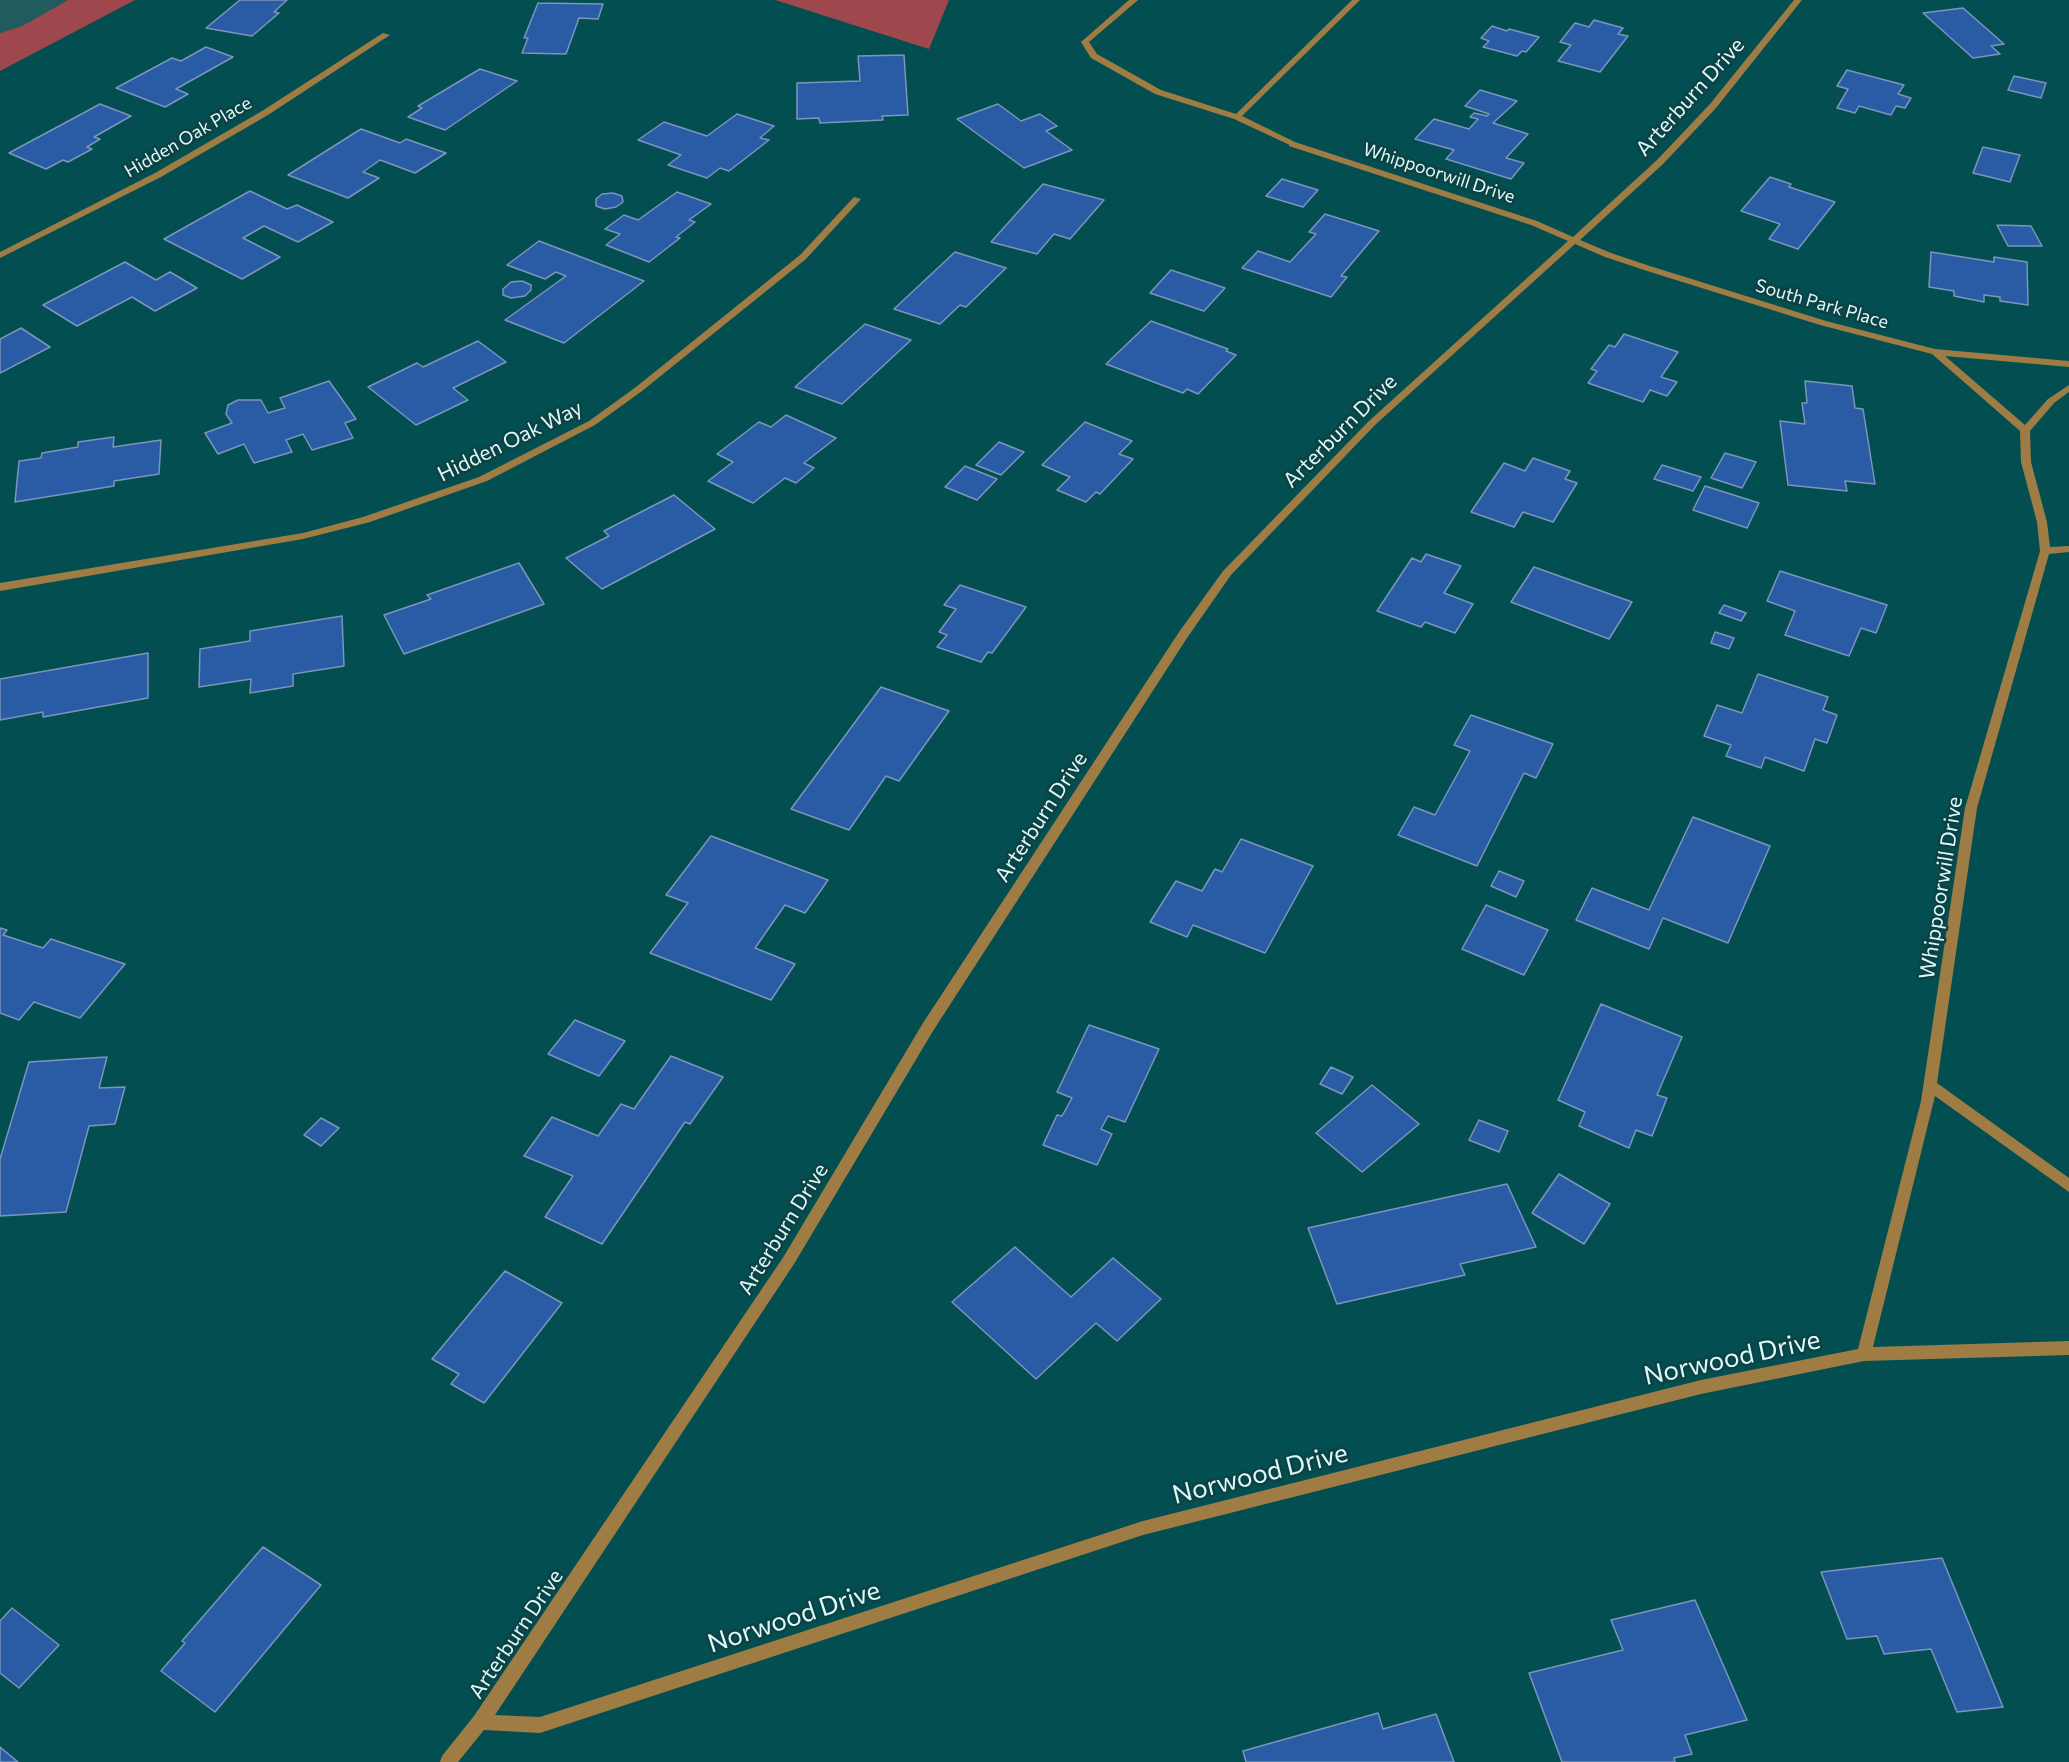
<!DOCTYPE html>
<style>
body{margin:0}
canvas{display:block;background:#024e50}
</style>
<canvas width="2069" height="1762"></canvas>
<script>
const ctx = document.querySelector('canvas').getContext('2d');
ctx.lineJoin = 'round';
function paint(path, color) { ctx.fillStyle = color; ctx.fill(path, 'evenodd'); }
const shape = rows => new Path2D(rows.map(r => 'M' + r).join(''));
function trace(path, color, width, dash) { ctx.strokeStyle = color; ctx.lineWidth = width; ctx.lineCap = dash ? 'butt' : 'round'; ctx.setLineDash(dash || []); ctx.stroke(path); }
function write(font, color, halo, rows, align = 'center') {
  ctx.font = font + ' Commissioner,sans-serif'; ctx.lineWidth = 5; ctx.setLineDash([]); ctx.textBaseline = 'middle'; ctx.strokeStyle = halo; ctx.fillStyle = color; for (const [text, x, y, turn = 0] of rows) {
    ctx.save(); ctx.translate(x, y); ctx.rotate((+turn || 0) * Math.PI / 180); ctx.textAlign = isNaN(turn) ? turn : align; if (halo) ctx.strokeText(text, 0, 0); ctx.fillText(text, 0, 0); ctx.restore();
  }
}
paint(shape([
 [0,0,68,0,22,26,0,33]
]), '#205b5d');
paint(shape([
 [68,0,135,0,0,71,0,33,22,26],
 [775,0,949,0,929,49]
]), '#9e474c');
const building = shape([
 [240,0,287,0,274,12,279,13,252,36,206,28,240,0],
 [538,3,603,4,598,19,579,18,566,54,522,53,528,38,524,38,538,3],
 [1963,8,2004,44,1991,46,2000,54,1973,58,1923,13,1963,8],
 [1594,20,1623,28,1618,34,1628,36,1600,72,1558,61,1571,45,1560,42,1575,23,1589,27,1594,20],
 [1492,26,1507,31,1509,29,1539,37,1526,52,1522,51,1517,56,1483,47,1489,41,1481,38,1492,26],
 [206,47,233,57,176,89,188,94,165,107,116,88,172,58,181,61,206,47],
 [904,55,908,115,882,116,883,120,820,123,819,118,797,119,797,83,860,81,858,56,904,55],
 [480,69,517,81,445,130,408,117,422,108,418,106,480,69],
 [1847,70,1904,85,1898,94,1911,98,1905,108,1896,106,1891,115,1859,106,1855,113,1837,108,1848,89,1837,86,1847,70],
 [2014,76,2046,83,2041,98,2008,90,2014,76],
 [1480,90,1517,101,1493,123,1528,134,1506,158,1524,163,1511,179,1446,159,1454,150,1415,139,1434,119,1469,129,1478,119,1470,117,1474,113,1487,116,1489,114,1465,106,1480,90],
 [100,104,131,116,94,137,100,139,87,147,92,149,68,162,63,160,46,169,9,153,100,104],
 [998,104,1021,121,1040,114,1057,126,1046,131,1072,150,1024,168,957,119,998,104],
 [737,114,774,126,760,138,769,140,729,171,720,168,707,178,668,165,681,155,638,140,664,122,707,136,737,114],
 [361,129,400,143,406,139,446,153,415,173,380,160,363,172,379,178,348,198,288,175,361,129],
 [1983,147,2020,155,2010,182,1973,173,1983,147],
 [1770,177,1791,184,1789,187,1835,202,1798,249,1769,239,1780,224,1741,211,1770,177],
 [1282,179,1318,190,1303,207,1266,196,1282,179],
 [1043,184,1104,200,1070,239,1054,234,1037,254,991,242,1043,184],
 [250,191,287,209,297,205,333,222,298,242,264,226,243,238,280,257,242,279,164,239,250,191],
 [677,192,711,204,689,220,695,222,676,237,680,238,649,262,606,245,620,234,605,229,624,215,638,220,677,192],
 [613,193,622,196,623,202,616,207,605,209,596,206,596,199,602,194,613,193],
 [1325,214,1379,231,1341,276,1347,277,1331,297,1242,268,1258,251,1290,262,1316,234,1309,232,1325,214],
 [1997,225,2031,226,2042,246,2008,246,1997,225],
 [539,241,644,281,564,343,505,320,566,276,556,272,545,279,507,265,539,241],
 [955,252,1006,268,966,307,960,305,940,324,894,309,955,252],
 [1931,252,1994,262,1994,257,2027,262,2028,305,2000,301,2000,297,1984,295,1984,302,1954,296,1954,291,1929,287,1931,252],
 [125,262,156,280,170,272,197,288,155,311,132,297,77,326,43,305,125,262],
 [1171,270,1225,288,1204,311,1150,293,1171,270],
 [522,281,531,285,531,290,525,296,511,298,503,295,503,289,511,282,522,281],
 [1151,321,1228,349,1226,351,1236,355,1198,394,1187,389,1183,393,1106,364,1151,321],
 [865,324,911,340,842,404,795,387,865,324],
 [21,328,50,347,0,373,0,339,21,328],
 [1624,334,1678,352,1661,377,1677,382,1667,396,1650,390,1643,402,1588,383,1597,371,1591,369,1609,345,1615,347,1624,334],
 [478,341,506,362,453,388,468,400,416,425,368,387,417,363,423,367,478,341],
 [329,381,356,419,345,423,353,438,312,450,303,434,286,440,292,452,254,463,244,444,218,454,205,433,232,423,226,414,228,405,238,400,261,400,268,413,285,408,280,398,329,381],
 [1805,381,1852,386,1855,408,1863,409,1875,484,1845,481,1847,491,1788,485,1780,421,1805,424,1802,403,1807,403,1805,381],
 [786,415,836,438,804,463,814,468,796,483,785,478,753,503,708,481,733,462,717,454,759,422,771,427,786,415],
 [1085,422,1132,441,1119,454,1133,459,1100,494,1096,492,1086,502,1057,490,1070,477,1042,465,1085,422],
 [114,437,113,447,161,440,159,474,114,481,114,486,15,502,19,461,41,458,42,453,78,447,78,442,114,437],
 [999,442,1024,452,1001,475,976,465,999,442],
 [1725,453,1756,462,1742,488,1711,478,1725,453],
 [1533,458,1570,471,1565,479,1577,483,1553,522,1523,512,1514,527,1471,512,1504,463,1525,471,1533,458],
 [1662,465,1701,477,1693,491,1654,479,1662,465],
 [965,466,997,479,977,500,945,487,965,466],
 [1705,486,1759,503,1747,528,1693,510,1705,486],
 [674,495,715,529,602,589,566,558,609,536,604,531,674,495],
 [1426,554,1461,566,1444,593,1473,604,1455,633,1425,622,1421,627,1377,611,1412,558,1421,562,1426,554],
 [519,563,544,604,404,654,384,615,431,599,427,595,519,563],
 [1534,567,1632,602,1609,639,1511,602,1534,567],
 [1780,571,1887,605,1876,633,1861,628,1849,656,1785,635,1795,611,1767,601,1780,571],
 [960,585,1026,607,992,653,988,652,981,662,937,647,947,635,939,632,956,609,944,605,960,585],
 [1724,605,1746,613,1741,621,1719,613,1724,605],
 [342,616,344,666,293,674,293,686,250,693,251,679,199,687,200,649,250,641,250,631,342,616],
 [1715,632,1734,638,1729,649,1711,643,1715,632],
 [148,653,148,698,43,717,43,712,0,720,0,679,148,653],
 [1758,674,1828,697,1823,710,1837,715,1827,743,1815,739,1804,771,1765,757,1761,768,1726,756,1731,745,1704,736,1717,705,1742,713,1758,674],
 [881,687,949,711,899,781,886,776,849,830,791,809,881,687],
 [1471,715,1553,744,1536,778,1524,773,1477,866,1398,835,1414,807,1435,815,1470,751,1454,745,1471,715],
 [1693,817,1770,846,1728,943,1663,918,1649,949,1576,920,1592,888,1649,910,1693,817],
 [711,836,828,880,805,913,785,905,755,948,795,964,771,1000,650,953,688,903,666,895,711,836],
 [1241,839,1313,866,1265,953,1193,925,1187,937,1150,922,1176,881,1202,891,1215,869,1222,872,1241,839],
 [1499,871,1524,881,1516,897,1491,886,1499,871],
 [1486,905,1548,930,1524,975,1462,949,1486,905],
 [0,928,7,930,3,935,43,948,51,939,125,964,80,1018,34,1002,19,1020,0,1013,0,928],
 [1601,1004,1682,1037,1657,1095,1667,1098,1652,1136,1636,1130,1629,1148,1579,1126,1585,1112,1558,1100,1601,1004],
 [575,1020,625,1041,599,1076,548,1054,575,1020],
 [1089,1025,1159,1049,1125,1122,1108,1116,1101,1129,1112,1134,1097,1165,1043,1145,1057,1115,1062,1116,1072,1098,1057,1092,1089,1025],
 [671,1056,723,1077,690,1124,685,1122,602,1244,545,1217,573,1176,524,1156,552,1117,598,1136,621,1104,634,1109,671,1056],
 [107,1057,99,1088,125,1087,115,1124,89,1126,66,1212,0,1216,0,1159,29,1062,107,1057],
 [1331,1067,1353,1077,1342,1094,1320,1084,1331,1067],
 [1372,1085,1419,1124,1362,1172,1316,1133,1372,1085],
 [321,1118,339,1128,321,1146,304,1135,321,1118],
 [1479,1120,1508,1131,1499,1152,1469,1140,1479,1120],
 [1559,1174,1610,1204,1584,1244,1532,1213,1559,1174],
 [1507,1184,1536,1247,1460,1264,1465,1275,1337,1304,1308,1228,1507,1184],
 [1015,1247,1071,1297,1113,1258,1161,1299,1117,1341,1096,1323,1036,1379,952,1302,1015,1247],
 [505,1271,562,1303,484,1403,451,1384,459,1374,432,1359,505,1271],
 [263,1547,321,1585,215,1712,161,1671,185,1643,182,1641,263,1547],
 [1942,1558,2003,1707,1957,1712,1931,1649,1884,1654,1877,1636,1847,1639,1821,1572,1942,1558],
 [1695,1600,1747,1720,1685,1735,1692,1754,1674,1758,1675,1762,1562,1762,1529,1673,1623,1650,1611,1620,1695,1600],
 [12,1608,59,1645,19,1688,0,1673,0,1621,12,1608],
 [1378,1713,1383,1729,1436,1714,1454,1762,1246,1762,1243,1751,1378,1713],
 [0,1747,18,1762,0,1762,0,1747]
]);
paint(building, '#2a5ba5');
trace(building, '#7b95bb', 1.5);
paint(shape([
 [1129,0,1138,0,1089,42,1097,54,1161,90,1236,114,1352,0,1360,0,1242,116,1295,142,1295,146,1292,146,1234,119,1155,94,1091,58,1081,42,1129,0]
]), '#9e7c43');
paint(shape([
 [1794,0,1802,0,1716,108,1663,164,1580,240,1611,253,1650,266,1826,321,1935,349,2069,361,2069,367,1945,356,2025,425,2048,399,2069,385,2069,392,2054,403,2030,431,2031,462,2047,522,2050,547,2069,546,2069,552,2049,554,1977,808,1937,1083,2069,1178,2069,1192,1935,1096,1873,1347,2069,1341,2069,1355,1864,1361,1701,1394,1143,1535,540,1733,484,1730,458,1762,440,1762,442,1756,474,1716,784,1256,923,1023,1179,632,1223,571,1369,421,1568,241,1531,225,1289,146,1289,142,1295,142,1537,221,1573,237,1657,160,1710,104,1794,0],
 [1575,244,1605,257,1644,270,1820,325,1932,354,2020,431,2021,462,2037,522,2040,551,1965,808,1921,1101,1858,1349,1701,1380,1143,1521,540,1717,495,1715,794,1264,933,1031,1187,638,1231,575,1375,425,1575,244],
 [383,33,390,35,268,115,161,177,0,258,0,252,155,173,262,111,383,33],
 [854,197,861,199,806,259,642,391,595,425,487,481,370,522,303,539,0,591,0,583,303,533,363,517,479,477,589,421,636,387,800,255,854,197]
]), '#9e7c43');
write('18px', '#dcfbfc', '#0e4143', [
 ["Hidden Oak Place",188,137,-30],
 ["Whippoorwill Drive",1439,173,18],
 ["South Park Place",1822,304,16]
]);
write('21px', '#dcfbfc', '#0e4143', [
 ["Arterburn Drive",1690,97,-48],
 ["Arterburn Drive",1340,431,-45],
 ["Hidden Oak Way",510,441,-26],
 ["Arterburn Drive",1041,817,-57],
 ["Whippoorwill Drive",1941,888,-81],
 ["Arterburn Drive",783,1229,-58],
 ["Arterburn Drive",516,1634,-56]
]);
write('26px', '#dcfbfc', '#0e4143', [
 ["Norwood Drive",1732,1358,-12],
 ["Norwood Drive",1260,1474,-14],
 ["Norwood Drive",794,1617,-18]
]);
</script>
